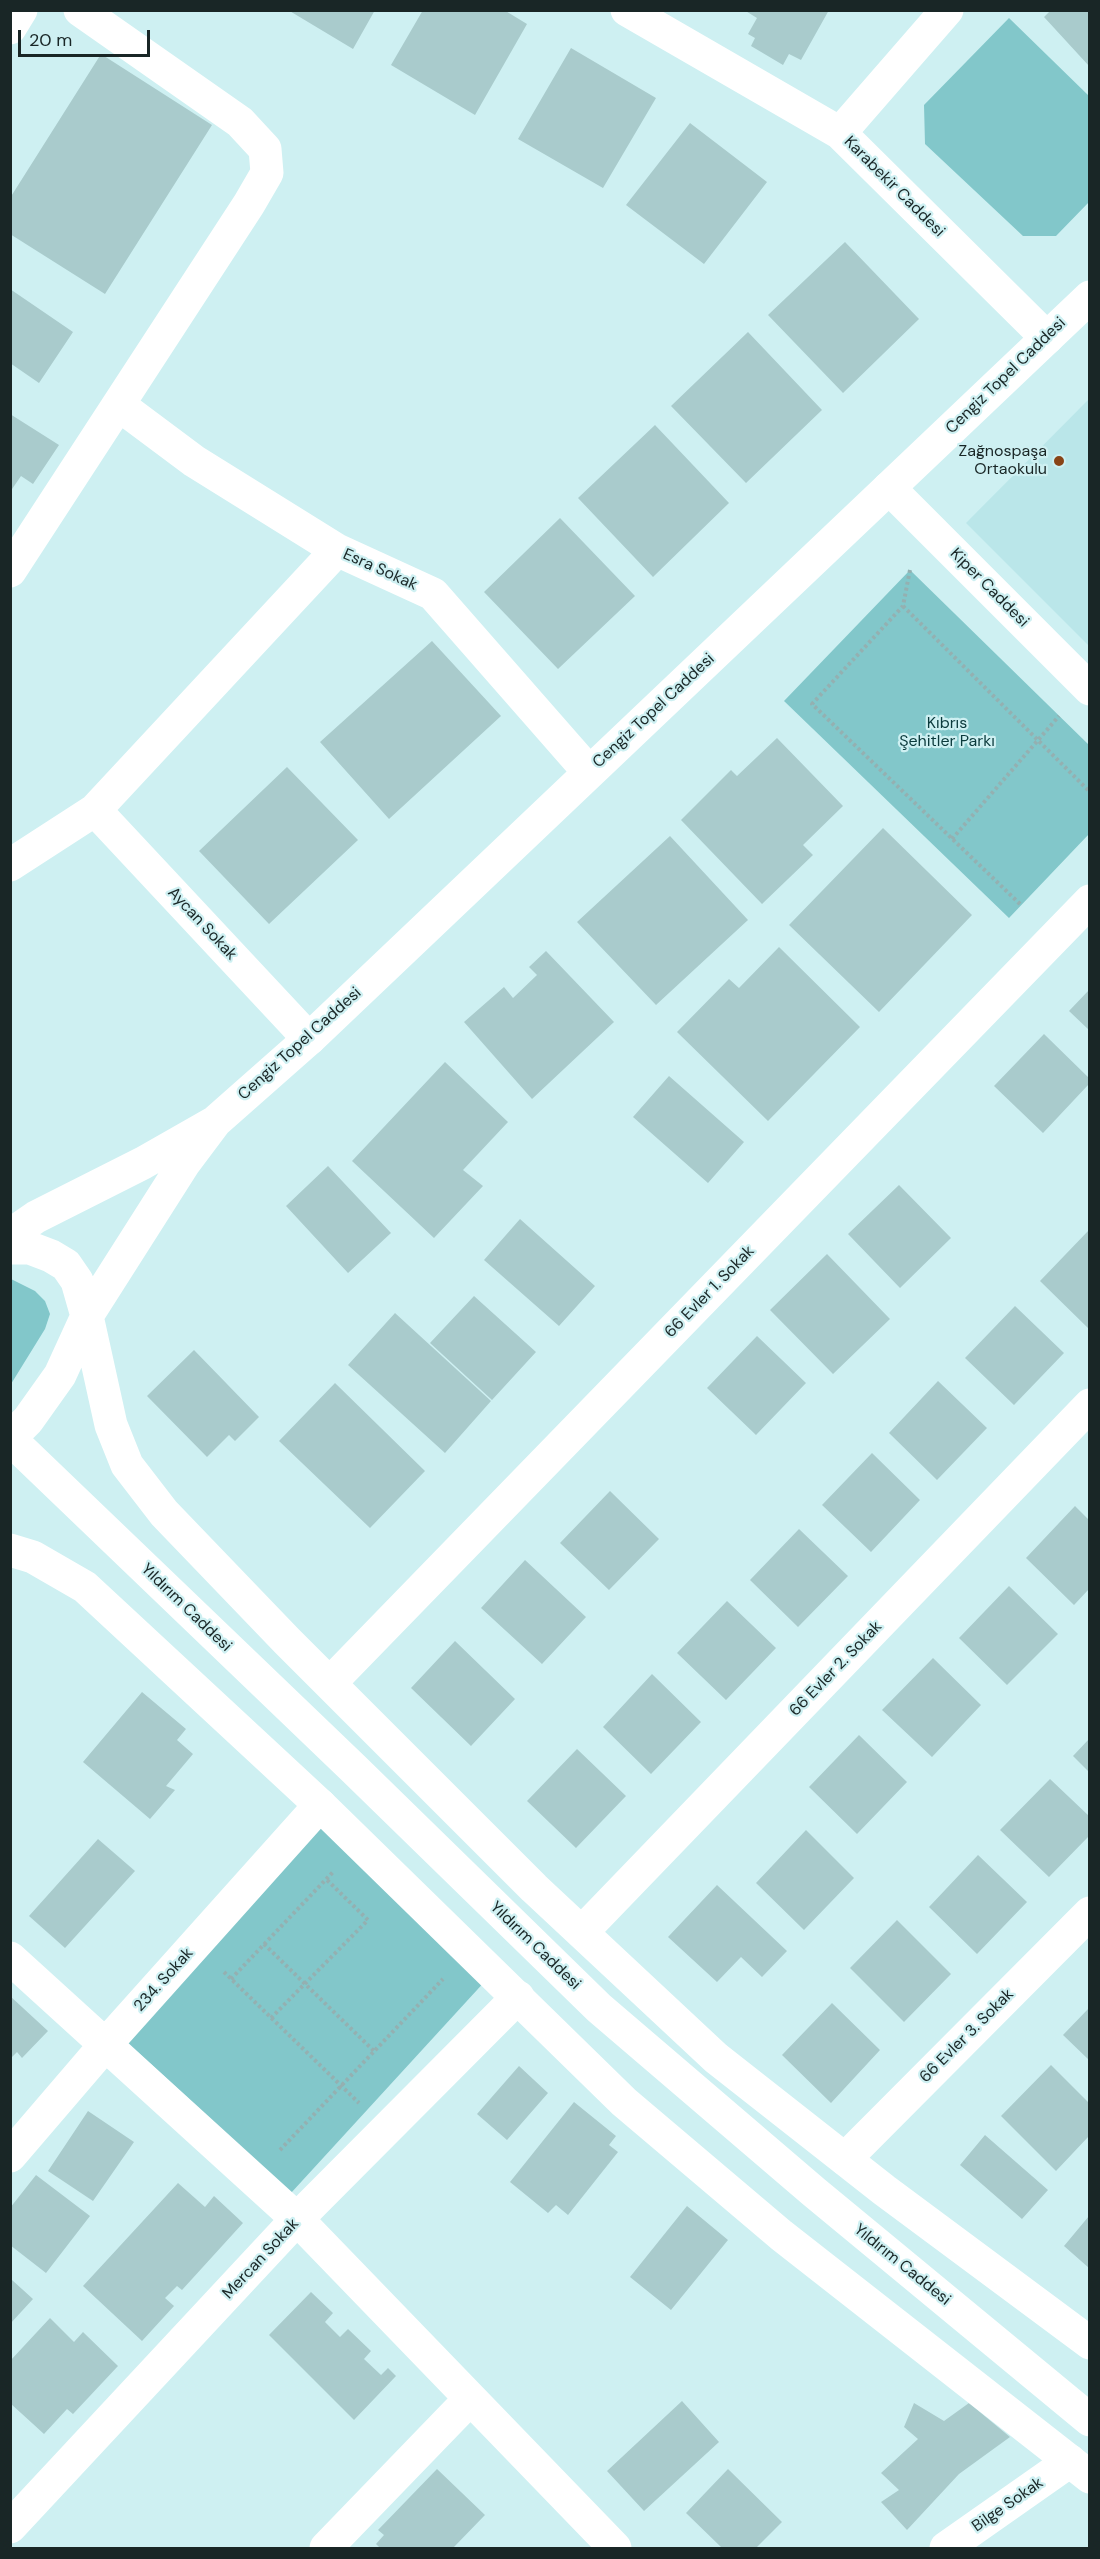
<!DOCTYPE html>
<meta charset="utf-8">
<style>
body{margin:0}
#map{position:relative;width:1100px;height:2559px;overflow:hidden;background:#cef0f2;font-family:"DM Sans",sans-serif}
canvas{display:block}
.frame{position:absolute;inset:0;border:12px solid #192626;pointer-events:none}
.scale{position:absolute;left:18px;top:30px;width:132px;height:27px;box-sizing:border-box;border:3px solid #192626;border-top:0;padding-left:8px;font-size:18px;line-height:21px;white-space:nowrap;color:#192626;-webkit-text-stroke:4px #cef0f2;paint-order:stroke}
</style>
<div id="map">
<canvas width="1100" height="2559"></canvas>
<div class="frame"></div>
<div class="scale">20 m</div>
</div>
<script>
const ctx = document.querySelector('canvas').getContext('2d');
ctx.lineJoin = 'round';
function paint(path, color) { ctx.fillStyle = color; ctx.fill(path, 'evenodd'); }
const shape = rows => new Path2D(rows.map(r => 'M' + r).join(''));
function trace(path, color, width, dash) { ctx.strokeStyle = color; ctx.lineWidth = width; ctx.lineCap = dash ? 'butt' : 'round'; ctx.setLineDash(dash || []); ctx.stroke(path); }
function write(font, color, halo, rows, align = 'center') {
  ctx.font = font + ' "DM Sans",sans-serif'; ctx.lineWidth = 4.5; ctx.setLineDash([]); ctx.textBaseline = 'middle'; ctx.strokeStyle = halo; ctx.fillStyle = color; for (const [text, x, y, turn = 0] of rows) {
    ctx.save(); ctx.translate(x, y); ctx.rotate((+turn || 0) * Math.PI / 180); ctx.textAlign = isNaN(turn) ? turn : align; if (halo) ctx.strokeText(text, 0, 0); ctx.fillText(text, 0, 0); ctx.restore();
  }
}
paint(shape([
 [1089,399,1089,646,966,523]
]), '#bae6e9');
paint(shape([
 [1009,18,1089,96,1089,202,1056,236,1023,236,925,144,924,105],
 [910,570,1089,745,1089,834,1009,918,784,701],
 [11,1279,35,1291,45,1301,50,1314,45,1329,11,1384],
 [322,1825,488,1978,291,2193,125,2040]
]), '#82c7ca');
paint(shape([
 [288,10,375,10,353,49],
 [423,10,504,10,527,24,475,115,391,65],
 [744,10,829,10,801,60,789,54,783,65,751,46,755,38,748,34,757,18],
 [1051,10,1089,10,1089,66,1044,17],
 [571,48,656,98,603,188,518,139],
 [101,54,212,125,105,294,10,234,10,198],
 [690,123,767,182,704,264,626,205],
 [845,242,919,319,843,393,768,315],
 [10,289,73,332,39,383,10,363],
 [748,332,822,410,746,483,671,406],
 [10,414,59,445,33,484,21,476,10,492],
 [655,425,729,503,653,577,578,498],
 [560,518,635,596,558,669,484,592],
 [432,641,501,716,389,819,320,742],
 [777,738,843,806,803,845,813,855,762,904,681,820,731,770,737,776],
 [287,767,358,840,269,924,199,851],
 [883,828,972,915,879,1012,789,925],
 [670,836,748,920,656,1005,577,922],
 [779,947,860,1027,768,1121,677,1032,729,979,739,988],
 [546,951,614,1022,532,1099,464,1022,504,987,513,998,537,975,529,967],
 [1089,990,1089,1030,1069,1011],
 [1044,1034,1089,1078,1089,1084,1043,1133,994,1086],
 [445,1062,508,1122,463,1170,483,1186,434,1238,352,1161],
 [669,1076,744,1142,708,1183,633,1117],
 [328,1166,391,1233,348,1273,286,1206],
 [899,1185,951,1238,900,1288,848,1234],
 [520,1219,595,1286,559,1326,484,1260],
 [1089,1230,1089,1329,1040,1281],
 [827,1254,890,1319,833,1374,770,1310],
 [474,1296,536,1352,492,1400,430,1343],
 [1015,1306,1064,1353,1014,1405,965,1358],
 [395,1313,491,1401,445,1453,348,1365],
 [757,1336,806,1383,756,1435,707,1388],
 [194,1350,259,1417,235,1441,229,1435,207,1457,147,1396],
 [938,1381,987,1428,937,1480,889,1433],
 [335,1383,425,1471,370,1528,279,1441],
 [872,1453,920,1500,871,1552,822,1505],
 [610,1491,659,1539,609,1590,560,1543],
 [1075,1506,1089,1520,1089,1589,1074,1605,1026,1558],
 [799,1529,848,1576,798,1627,750,1580],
 [525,1560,586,1617,542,1664,481,1608],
 [1009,1586,1058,1634,1007,1685,959,1638],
 [727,1601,776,1648,726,1700,677,1653],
 [455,1641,515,1699,471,1746,411,1688],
 [933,1658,981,1705,932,1757,882,1710],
 [652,1674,701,1722,651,1774,603,1727],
 [142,1692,186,1729,177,1740,193,1754,166,1786,175,1790,150,1819,83,1762],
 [859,1735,907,1782,857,1834,809,1787],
 [1089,1739,1089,1772,1073,1756],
 [577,1749,626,1796,576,1848,527,1801],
 [1050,1779,1089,1816,1089,1836,1049,1877,1000,1830],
 [806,1830,854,1878,804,1930,756,1883],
 [98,1839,135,1871,65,1948,29,1916],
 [978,1855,1027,1902,977,1954,929,1907],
 [717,1885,787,1951,762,1977,741,1957,717,1982,668,1937],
 [897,1920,951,1974,904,2022,850,1968],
 [10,1996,48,2031,22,2058,17,2052,10,2059],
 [832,2003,880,2050,831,2103,782,2055],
 [1089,2008,1089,2060,1063,2035],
 [1051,2065,1089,2103,1089,2136,1056,2171,1001,2116],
 [519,2066,548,2093,507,2140,477,2114],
 [574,2102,616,2136,609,2145,618,2152,568,2215,556,2205,548,2213,510,2182],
 [88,2111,134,2142,93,2201,48,2171],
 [985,2135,1048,2190,1022,2219,960,2165],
 [36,2175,90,2216,46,2273,10,2245,10,2208],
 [178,2183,205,2207,214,2196,243,2223,182,2290,177,2286,165,2298,174,2306,142,2341,83,2286],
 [687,2206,728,2240,671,2310,630,2277],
 [1089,2216,1089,2268,1064,2246],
 [12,2280,33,2299,10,2324,10,2283],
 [311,2292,333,2313,325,2322,340,2337,348,2329,371,2351,364,2359,381,2375,388,2368,396,2376,354,2420,269,2335],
 [50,2318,74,2342,83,2332,118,2366,73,2414,67,2409,44,2434,10,2403,10,2361],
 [682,2401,719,2442,644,2511,607,2471],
 [914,2403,944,2421,969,2403,1010,2437,959,2474,907,2530,881,2502,899,2490,881,2473,918,2439,904,2427],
 [437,2469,485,2515,453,2548,380,2548,376,2544,384,2535,378,2530],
 [728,2469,782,2522,756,2548,722,2548,686,2513]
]), '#a9cbcc');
trace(shape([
 [910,570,903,606,812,704,1021,905],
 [903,606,1090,792],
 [952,839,1059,716],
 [264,1944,374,2051],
 [224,1972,359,2103],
 [231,1979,333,1872],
 [271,2018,368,1920,326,1879],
 [280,2150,443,1979]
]), '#94b0b1', 4, [3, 3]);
trace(shape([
 [627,10,840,133,1047,338],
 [10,28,21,10],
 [840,133,947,10],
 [119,405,194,461,337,550],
 [889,488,1090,689],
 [10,571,249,204,267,173,265,149,240,122,80,10],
 [95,810,309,1039],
 [10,865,95,810,337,550,433,594,589,772],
 [330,1683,1090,901],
 [582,1932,1090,1405],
 [10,1958,297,2219,615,2548],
 [10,2156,106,2044,320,1805],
 [845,2159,1090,1913],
 [10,2527,297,2219,518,1997],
 [326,2548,469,2400],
 [946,2548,1070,2461]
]), '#fff', 33);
trace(shape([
 [215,1122,185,1162,87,1316,111,1425,127,1465,164,1513,287,1641,534,1888,716,2058,884,2190,1090,2343],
 [10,1235,36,1217,143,1163,215,1122,309,1039,1090,297],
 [10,1248,30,1248,51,1256,66,1265,77,1281,87,1316,60,1375,28,1420,10,1438],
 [10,1439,353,1768,599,2008,814,2192,1090,2420],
 [10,1550,33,1557,85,1587,320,1805,624,2102,781,2235,1090,2477]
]), '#fff', 33);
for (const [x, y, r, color] of [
 [1059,461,6,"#884417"]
]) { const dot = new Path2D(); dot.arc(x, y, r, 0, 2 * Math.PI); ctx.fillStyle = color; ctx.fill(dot); trace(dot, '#cef0f2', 2); }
write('16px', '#192626', '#cef0f2', [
 ["Karabekir Caddesi",894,187,45],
 ["Cengiz Topel Caddesi",1006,376,-44],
 ["Esra Sokak",380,570,24],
 ["Kiper Caddesi",989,588,45],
 ["Cengiz Topel Caddesi",654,711,-43],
 ["Aycan Sokak",202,924,47],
 ["Cengiz Topel Caddesi",300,1044,-42],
 ["66 Evler 1. Sokak",710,1292,-46],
 ["Yıldırım Caddesi",186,1608,44],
 ["66 Evler 2. Sokak",836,1669,-46],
 ["Yıldırım Caddesi",535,1946,44],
 ["234. Sokak",164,1980,-48],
 ["66 Evler 3. Sokak",967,2036,-45],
 ["Mercan Sokak",261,2259,-47],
 ["Yıldırım Caddesi",902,2265,39],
 ["Bilge Sokak",1008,2505,-35]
]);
write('16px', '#192626', '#cef0f2', [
 ["Zağnospaşa",1047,452],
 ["Ortaokulu",1047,470]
], 'right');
write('16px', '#0b3a3c', '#cef0f2', [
 ["Kıbrıs",947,724],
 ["Şehitler Parkı",947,742]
]);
</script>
